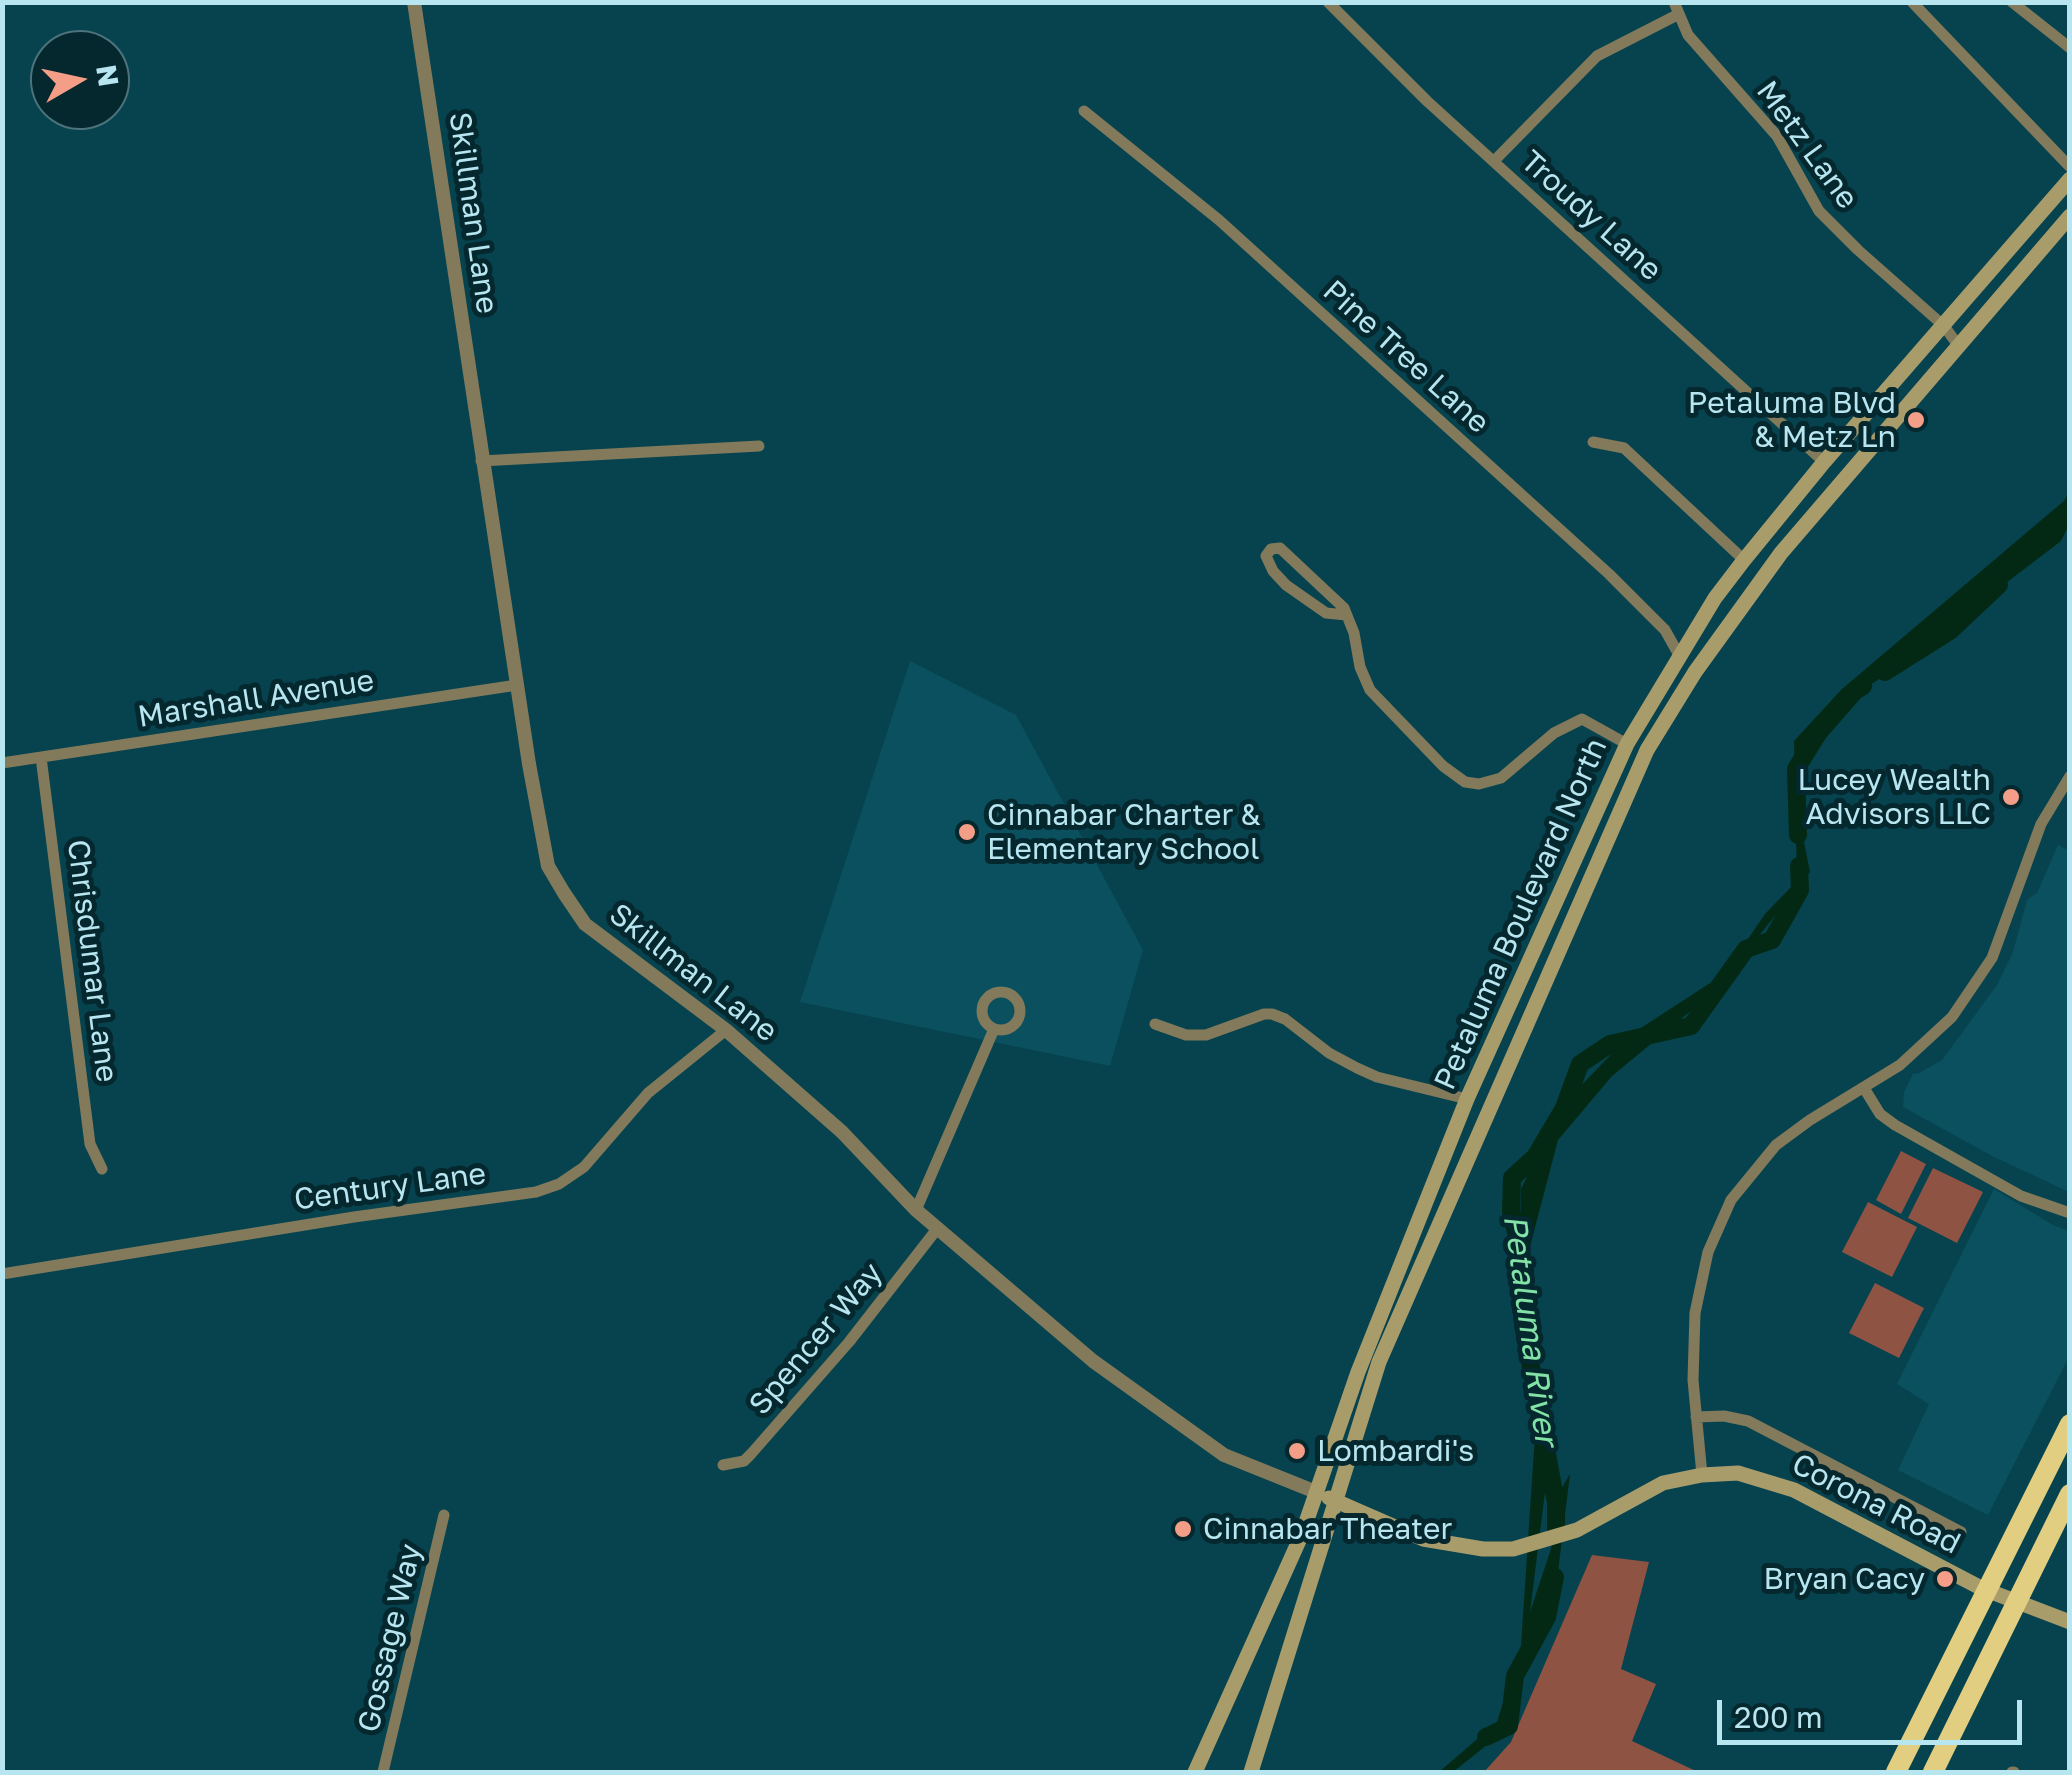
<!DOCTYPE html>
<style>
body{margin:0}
#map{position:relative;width:2072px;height:1775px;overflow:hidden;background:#06434f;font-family:"Golos Text",sans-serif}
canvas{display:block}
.frame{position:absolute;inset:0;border:5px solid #b7e5f0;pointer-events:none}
.north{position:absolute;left:30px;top:30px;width:100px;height:100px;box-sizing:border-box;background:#05272e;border:2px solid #4c737c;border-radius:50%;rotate:81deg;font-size:28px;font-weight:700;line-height:40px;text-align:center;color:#b7e5f0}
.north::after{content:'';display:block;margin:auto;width:35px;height:45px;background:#f49e88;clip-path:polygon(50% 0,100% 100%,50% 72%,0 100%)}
.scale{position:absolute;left:1717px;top:1700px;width:305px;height:45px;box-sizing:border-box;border:5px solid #b7e5f0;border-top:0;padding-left:12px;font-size:30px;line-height:35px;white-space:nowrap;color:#b7e5f0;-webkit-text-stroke:8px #05272e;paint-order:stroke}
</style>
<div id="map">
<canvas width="2072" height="1775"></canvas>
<div class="frame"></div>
<div class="north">N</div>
<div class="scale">200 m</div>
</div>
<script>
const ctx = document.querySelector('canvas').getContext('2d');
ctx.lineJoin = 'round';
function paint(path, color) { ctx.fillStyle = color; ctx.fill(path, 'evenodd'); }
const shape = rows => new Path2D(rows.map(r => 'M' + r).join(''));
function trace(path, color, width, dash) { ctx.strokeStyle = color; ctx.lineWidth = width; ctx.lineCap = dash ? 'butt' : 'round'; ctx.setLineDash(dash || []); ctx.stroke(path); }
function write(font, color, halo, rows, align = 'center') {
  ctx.font = font + ' "Golos Text",sans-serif'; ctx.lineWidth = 10; ctx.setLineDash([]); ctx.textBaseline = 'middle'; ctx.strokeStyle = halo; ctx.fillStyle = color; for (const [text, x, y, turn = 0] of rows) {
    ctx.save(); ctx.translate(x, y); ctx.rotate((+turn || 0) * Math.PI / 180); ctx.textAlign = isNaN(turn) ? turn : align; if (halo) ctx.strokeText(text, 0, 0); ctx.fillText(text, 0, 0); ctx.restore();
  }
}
paint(shape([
 [910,661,1016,715,1143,950,1110,1066,800,1002],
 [2058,845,2070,851,2069,1192,1994,1157,1903,1107,1904,1092,1913,1074,1919,1073,1942,1060,1997,985,2013,952,2027,900,2037,893],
 [1994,1189,2053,1225,2069,1231,2070,1355,1988,1515,1898,1470,1929,1404,1897,1384]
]), '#0a505e');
paint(shape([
 [1901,1151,1926,1164,1901,1214,1876,1200],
 [1933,1168,1983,1192,1957,1243,1908,1218],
 [1868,1202,1917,1227,1892,1277,1842,1252],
 [1875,1283,1924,1308,1899,1358,1849,1333],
 [1592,1555,1649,1562,1621,1669,1656,1684,1632,1741,1698,1772,1484,1772,1511,1742]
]), '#8f5343');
paint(shape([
 [2069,489,2069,525,2061,541,1884,676,1836,707,1802,748,1803,837,1810,872,1758,937,1738,972,1612,1076,1558,1140,1527,1258,1530,1333,1550,1452,1530,1612,1551,1549,1560,1491,1570,1474,1556,1588,1525,1657,1507,1729,1453,1772,1439,1772,1497,1722,1521,1646,1537,1404,1519,1280,1521,1189,1563,1104,1630,1035,1724,974,1765,914,1797,881,1794,741,1842,689,2065,500]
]), '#032915');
trace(shape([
 [1885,672,1950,631,1999,585],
 [1798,835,1796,769,1819,732,1855,691,1863,686],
 [1556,1536,1556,1503,1523,1323,1525,1270,1511,1211,1512,1178,1535,1157,1564,1108,1580,1064,1610,1044,1691,1026,1746,949,1772,940,1800,890,1799,866],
 [1486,1737,1509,1726,1515,1676,1547,1617,1555,1577]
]), '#032915', 18);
trace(shape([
 [1328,2,1427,101,1824,462],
 [1674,2,1688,35,1777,136,1819,211,1858,250,1944,326,1958,345],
 [1912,2,2070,167],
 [2012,2,2070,48],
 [1084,111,1219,220,1609,574,1665,630,1679,655],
 [1494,161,1597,56,1679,14],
 [1593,442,1624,448,1744,560],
 [481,461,759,446],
 [1346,615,1326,613,1286,585,1273,571,1266,556,1271,549,1280,548,1344,608,1354,633,1360,667,1370,690,1443,766,1465,782,1479,784,1501,778,1554,733,1582,719,1627,744],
 [41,757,90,1144,102,1169],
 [2,763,517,685],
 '982 1011a19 19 0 1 1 38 0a19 19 0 1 1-38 0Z',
 [1155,1024,1186,1035,1206,1035,1264,1014,1272,1014,1285,1019,1329,1053,1357,1068,1377,1077,1467,1099],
 [1864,1088,1880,1114,1895,1125,2021,1196,2070,1213],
 [916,1210,994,1029],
 [2,1274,354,1217,536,1192,559,1184,584,1167,648,1093,726,1030],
 [1696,1417,1724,1416,1748,1421,1961,1532],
 [723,1465,744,1461,751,1454,849,1342,937,1229],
 [1702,1475,1693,1380,1695,1313,1708,1252,1731,1200,1776,1145,1810,1120,1900,1065,1952,1017,1992,958,2041,824,2070,776],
 [383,1772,444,1515],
 [2012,1772,2014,1772]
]), '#827a5b', 11);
trace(shape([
 [414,2,529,764,548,866,564,893,585,924,726,1030,842,1132,916,1210,1093,1361,1224,1455,1316,1492]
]), '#827a5b', 14);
trace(shape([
 [1329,1498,1423,1539,1483,1549,1513,1549,1577,1530,1663,1483,1702,1475,1738,1473,1794,1490,1981,1588,2070,1622],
 [1195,1772,1302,1534,1358,1372,1467,1099,1627,744,1715,598,1744,560,1824,462,2070,179],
 [1251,1772,1379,1362,1647,750,1695,672,1781,553,2070,216]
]), '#a99c6b', 15);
trace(shape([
 [1896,1772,2070,1424],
 [1933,1772,2070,1494]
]), '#e2ce81', 20);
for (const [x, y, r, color] of [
 [1916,420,10,"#f49e88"],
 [2011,797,10,"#f49e88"],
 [967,832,10,"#f49e88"],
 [1297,1451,10,"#f49e88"],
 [1183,1529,10,"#f49e88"],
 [1945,1579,10,"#f49e88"]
]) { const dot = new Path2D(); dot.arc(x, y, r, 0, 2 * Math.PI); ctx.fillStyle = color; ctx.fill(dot); trace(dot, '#05272e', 4); }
write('30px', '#b7e5f0', '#05272e', [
 ["Metz Lane",1807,145,54],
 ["Skillman Lane",473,213,82],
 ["Troudy Lane",1591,216,42],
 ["Pine Tree Lane",1406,357,42],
 ["Marshall Avenue",256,699,-9],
 ["Petaluma Boulevard North",1521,914,-66],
 ["Chrisdumar Lane",92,961,83],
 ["Skillman Lane",693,973,38],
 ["Century Lane",390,1187,-8],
 ["Spencer Way",816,1339,-50],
 ["Corona Road",1876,1504,27],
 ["Gossage Way",390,1638,-77]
]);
write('30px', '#b7e5f0', '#05272e', [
 ["Petaluma Blvd",1896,403],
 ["& Metz Ln",1896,437],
 ["Lucey Wealth",1991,780],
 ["Advisors LLC",1991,814],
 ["Cinnabar Charter &",987,815,"left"],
 ["Elementary School",987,849,"left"],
 ["Lombardi's",1317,1451,"left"],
 ["Cinnabar Theater",1203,1529,"left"],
 ["Bryan Cacy",1925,1579]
], 'right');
write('italic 32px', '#83e3a7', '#05272e', [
 ["Petaluma River",1530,1330,82]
]);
</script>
